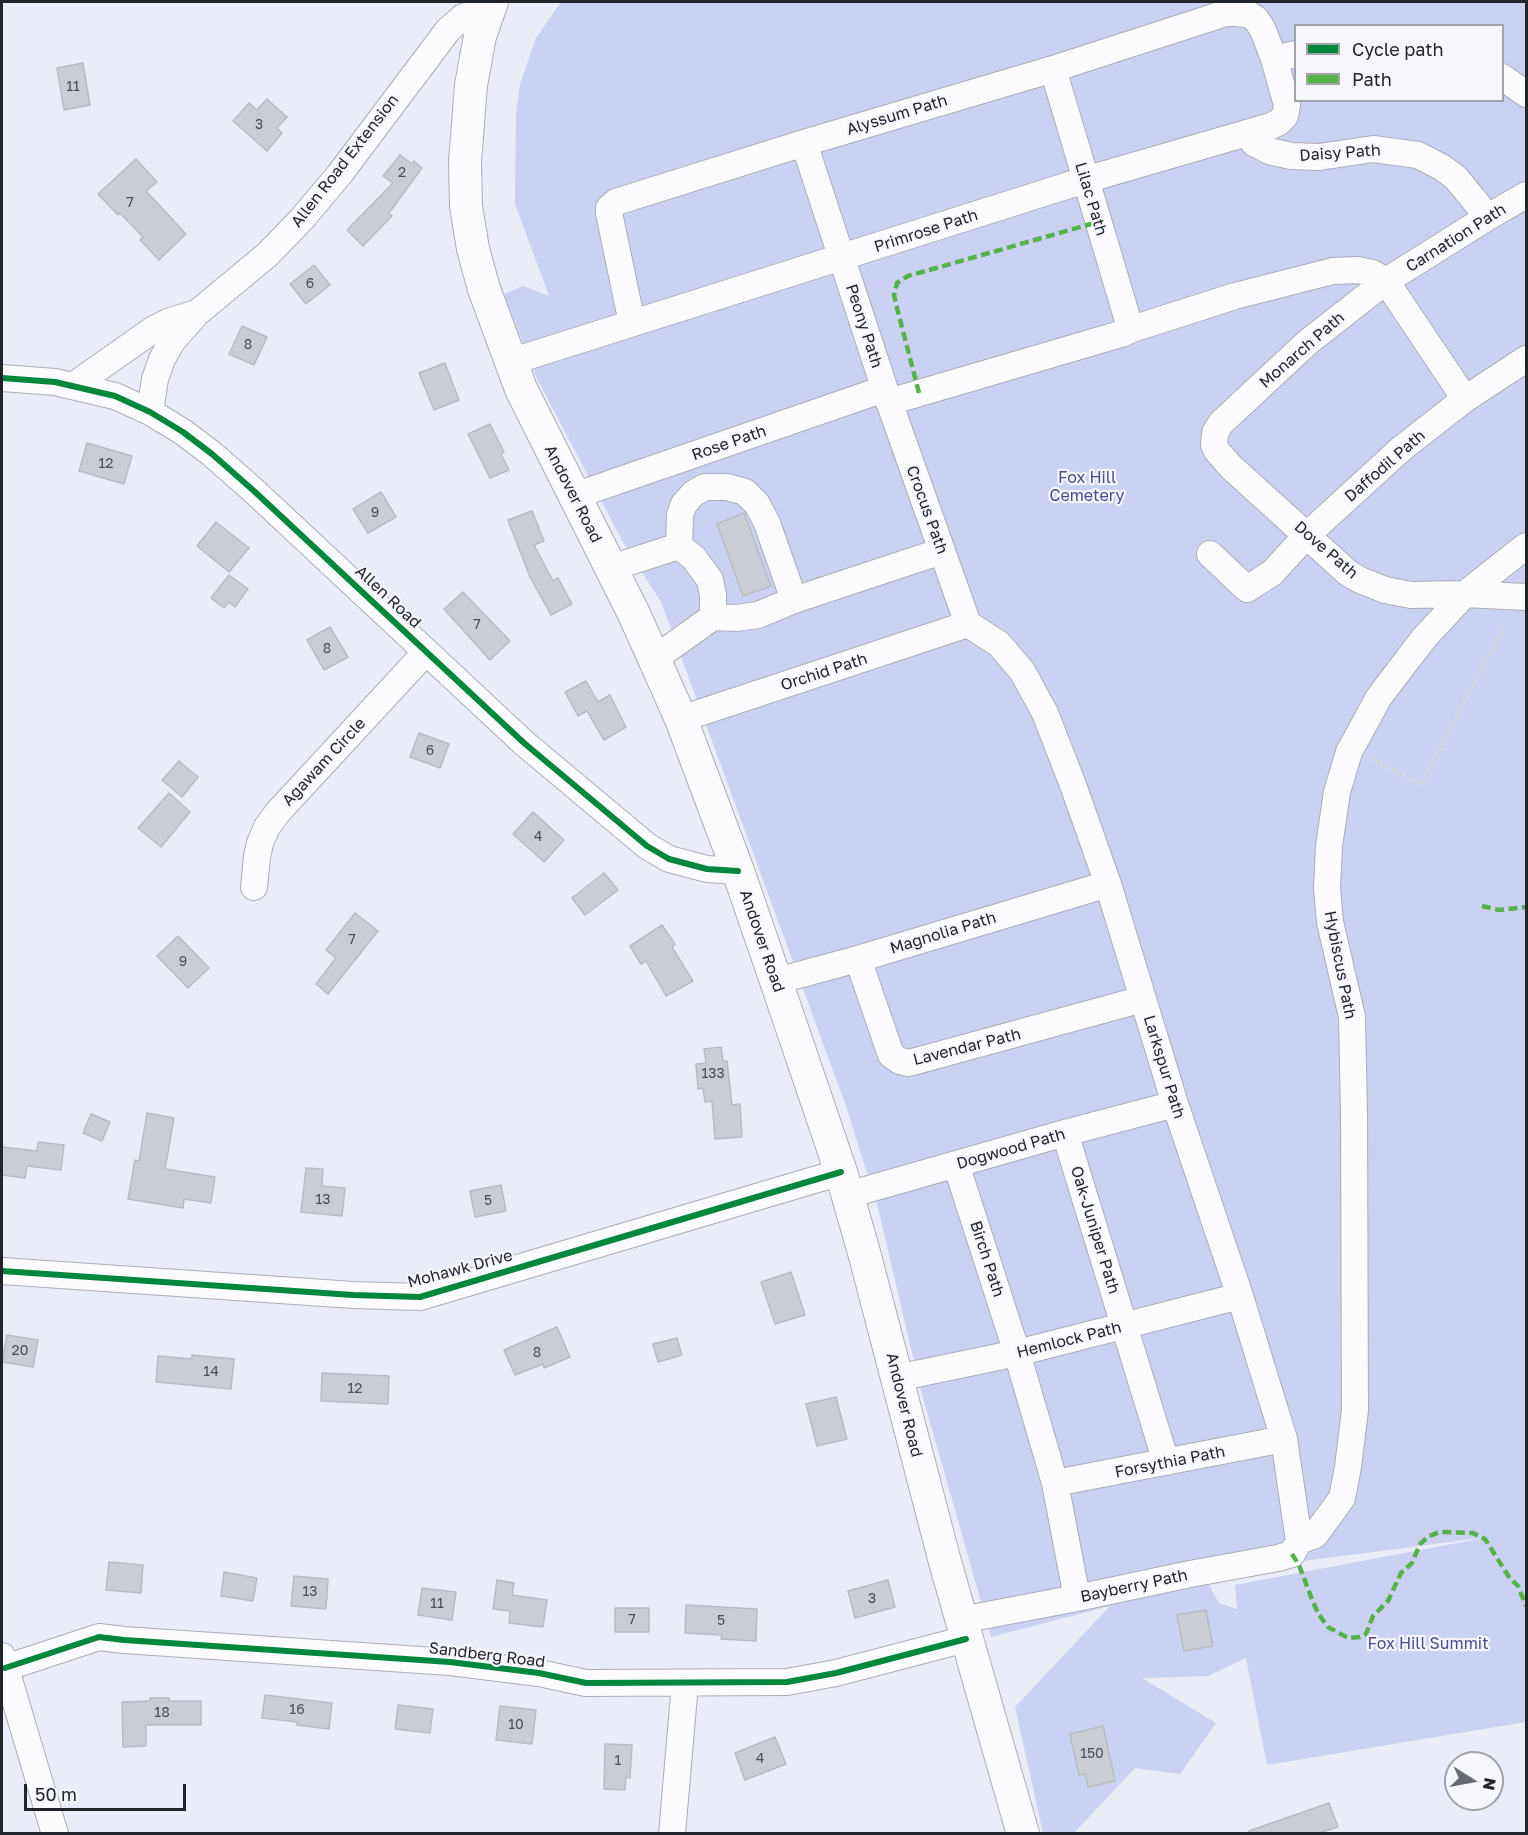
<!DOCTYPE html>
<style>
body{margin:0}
#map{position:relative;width:1528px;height:1835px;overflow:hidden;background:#eaecf7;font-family:"Golos Text",sans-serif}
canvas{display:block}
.frame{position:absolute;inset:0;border:3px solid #22242c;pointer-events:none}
.legend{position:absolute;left:1294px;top:24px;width:210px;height:78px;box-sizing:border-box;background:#f6f7fc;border:2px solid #a1a3a9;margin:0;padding:8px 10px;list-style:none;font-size:18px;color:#22242c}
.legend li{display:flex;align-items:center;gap:12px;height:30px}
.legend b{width:30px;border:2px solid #a1a3a9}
.north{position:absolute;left:1444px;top:1751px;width:60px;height:60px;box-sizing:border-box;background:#f6f7fc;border:2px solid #a1a3a9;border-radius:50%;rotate:101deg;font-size:16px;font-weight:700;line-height:24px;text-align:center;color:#22242c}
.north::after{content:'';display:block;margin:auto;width:21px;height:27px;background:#686a73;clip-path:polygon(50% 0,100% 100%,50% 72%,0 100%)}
.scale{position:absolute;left:24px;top:1784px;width:162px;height:27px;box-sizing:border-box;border:3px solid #22242c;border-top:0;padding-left:8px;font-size:18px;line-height:21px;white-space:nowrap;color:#22242c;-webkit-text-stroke:4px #f6f7fc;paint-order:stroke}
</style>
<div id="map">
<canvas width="1528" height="1835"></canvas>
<div class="frame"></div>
<ul class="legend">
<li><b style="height:8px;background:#00873e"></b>Cycle path</li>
<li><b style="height:8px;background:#55b246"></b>Path</li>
</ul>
<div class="north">N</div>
<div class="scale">50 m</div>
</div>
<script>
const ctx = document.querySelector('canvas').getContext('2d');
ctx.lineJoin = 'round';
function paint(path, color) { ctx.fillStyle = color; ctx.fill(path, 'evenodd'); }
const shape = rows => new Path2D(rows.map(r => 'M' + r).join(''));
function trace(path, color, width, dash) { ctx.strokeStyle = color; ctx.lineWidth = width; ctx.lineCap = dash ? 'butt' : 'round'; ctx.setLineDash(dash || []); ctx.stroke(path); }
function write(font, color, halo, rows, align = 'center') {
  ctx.font = font + ' "Golos Text",sans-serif'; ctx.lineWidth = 4.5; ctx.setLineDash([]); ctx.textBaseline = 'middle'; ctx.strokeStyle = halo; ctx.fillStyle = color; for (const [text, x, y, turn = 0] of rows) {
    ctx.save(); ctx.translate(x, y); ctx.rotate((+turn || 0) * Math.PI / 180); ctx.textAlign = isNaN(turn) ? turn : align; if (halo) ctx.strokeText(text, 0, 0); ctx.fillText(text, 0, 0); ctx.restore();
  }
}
paint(shape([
 [561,2,1526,2,1526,1722,1267,1765,1246,1658,1208,1676,1142,1678,1216,1723,1180,1774,1135,1768,1074,1833,1043,1833,1015,1707,1110,1606,991,1637,920,1387,878,1208,846,1106,661,602,623,542,536,377,504,294,523,286,549,296,515,204,516,113,520,84,536,38],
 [1296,26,1502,26,1502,100,1296,100],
 [1489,1537,1235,1585,1237,1609,1219,1603,1207,1581,1280,1564]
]), '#cbd1f2');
const building = shape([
 [83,63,90,105,64,110,57,68,83,63],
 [267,99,287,117,277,128,282,133,267,151,233,121,249,103,257,110,267,99],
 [400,155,412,164,414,161,422,168,389,213,392,216,363,246,347,230,393,183,383,176,400,155],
 [136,159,157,182,146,191,186,234,159,260,140,240,143,237,120,213,118,215,98,194,136,159],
 [314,265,330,285,306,304,290,284,314,265],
 [242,326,267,337,254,365,229,354,242,326],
 [445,363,459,400,434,410,419,373,445,363],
 [490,424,504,452,501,454,509,470,490,478,468,434,490,424],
 [87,443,132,456,124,484,79,471,87,443],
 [381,492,396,517,368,533,353,509,381,492],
 [532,511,544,541,534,545,553,581,558,578,572,604,551,615,530,577,508,520,532,511],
 [744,513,771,586,743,596,717,524,744,513],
 [216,522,249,548,229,572,197,546,216,522],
 [229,575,248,589,235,607,229,602,224,608,211,598,229,575],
 [463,592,510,641,490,660,444,609,463,592],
 [330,627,348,657,324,670,307,640,330,627],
 [586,681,598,702,610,695,626,727,604,740,587,711,578,716,565,692,586,681],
 [419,733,449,744,440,768,410,757,419,733],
 [179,761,198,777,182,797,162,780,179,761],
 [169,793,190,812,161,847,138,828,169,793],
 [533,812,564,840,544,862,513,834,533,812],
 [604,873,618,890,585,915,572,898,604,873],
 [355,913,378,931,328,994,316,984,336,958,326,950,355,913],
 [662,925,675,944,672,947,693,981,666,996,646,961,641,964,630,946,662,925],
 [178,936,209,968,188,988,157,956,178,936],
 [721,1047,723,1061,727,1061,732,1105,740,1104,742,1137,715,1139,712,1101,705,1102,703,1088,698,1089,696,1064,706,1063,704,1049,721,1047],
 [147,1113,174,1118,165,1169,215,1177,211,1203,184,1199,183,1208,128,1199,135,1160,139,1161,147,1113],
 [91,1114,110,1122,102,1141,83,1133,91,1114],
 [38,1142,64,1145,61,1170,27,1166,25,1178,2,1175,2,1147,37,1151,38,1142],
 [306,1168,323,1169,322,1186,345,1188,342,1216,301,1212,306,1168],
 [501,1185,506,1211,475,1217,470,1191,501,1185],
 [791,1272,805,1315,775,1324,761,1282,791,1272],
 [557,1327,570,1357,544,1368,543,1364,515,1375,504,1350,557,1327],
 [7,1335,38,1340,33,1367,2,1362,7,1335],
 [677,1338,682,1355,658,1362,653,1344,677,1338],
 [192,1355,234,1359,231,1389,156,1382,158,1356,192,1359,192,1355],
 [322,1373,389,1376,388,1404,321,1401,322,1373],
 [836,1397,847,1439,817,1446,806,1404,836,1397],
 [109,1562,143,1565,141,1593,106,1590,109,1562],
 [224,1572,257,1578,253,1601,221,1596,224,1572],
 [294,1576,328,1579,326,1609,291,1606,294,1576],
 [497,1580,514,1583,512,1595,547,1600,543,1627,509,1623,510,1611,493,1609,497,1580],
 [888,1580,895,1607,855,1618,848,1591,888,1580],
 [422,1588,456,1592,452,1620,418,1615,422,1588],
 [686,1605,757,1609,756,1641,721,1639,722,1635,685,1633,686,1605],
 [615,1608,649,1608,649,1632,615,1632,615,1608],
 [1206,1610,1213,1646,1184,1651,1177,1615,1206,1610],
 [265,1695,332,1703,329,1729,297,1725,297,1722,262,1718,265,1695],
 [150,1698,169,1698,169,1701,201,1701,201,1725,146,1725,146,1746,123,1747,122,1702,150,1701,150,1698],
 [398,1705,433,1709,430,1733,395,1729,398,1705],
 [500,1706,536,1710,532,1744,496,1740,500,1706],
 [1103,1726,1115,1781,1088,1787,1085,1774,1079,1775,1070,1734,1103,1726],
 [775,1737,786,1764,745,1780,735,1753,775,1737],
 [605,1744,632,1745,630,1778,626,1777,625,1790,604,1789,605,1744],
 [1329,1803,1338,1827,1319,1833,1250,1833,1249,1831,1329,1803]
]);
paint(building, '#cbcdd6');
trace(building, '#b9bbc4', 1.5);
const minor = shape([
 [1274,59,1296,54],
 [1502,77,1526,94],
 [1246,133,1254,143,1269,151,1291,156,1319,157,1373,149,1418,155,1443,168,1456,178,1488,217],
 [804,143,887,396,968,624],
 [1526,195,1488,217,1386,281,1308,342,1221,423,1215,433,1214,445,1217,451,1231,467,1348,573,1360,580,1385,590,1411,595,1465,594,1526,597],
 [1129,330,1235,296,1333,271,1358,270,1372,273,1386,281,1465,399],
 [510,362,1085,180,1271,126,1279,122,1285,116,1287,105,1274,59,1263,30,1256,19,1250,15,1236,13,1226,13,1053,69,804,143,616,202,609,208,609,213,632,323],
 [2,378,55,382,115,396,150,412,183,432,212,454,254,491,524,743,647,846,669,859,707,869,738,871],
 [73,386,154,329,168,322,193,314],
 [889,402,1124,333,1129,330,1129,324,1053,69],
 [150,412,155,379,162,359,173,340,197,313,267,255,301,220,339,175,448,30,463,17,488,8],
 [574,496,884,389],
 [1210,554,1247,589,1272,573,1307,535,1401,449,1465,399,1526,359],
 [611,568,679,546],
 [794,600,767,523,757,504,745,492,727,487,705,487,694,493,684,504,680,515,679,546,694,558,710,580,713,595,713,617,736,618,758,615,794,600,942,551],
 [968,624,999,644,1022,671,1045,713,1073,785,1108,884,1175,1104,1240,1296,1284,1439,1299,1541],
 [654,659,713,617],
 [681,719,968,624],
 [254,887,257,857,260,843,267,827,278,812,426,652],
 [858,959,891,1055,900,1061,909,1063,1143,999],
 [776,981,858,959,1108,884],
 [1065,1133,1166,1462],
 [956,1164,1017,1353,1055,1483,1077,1598],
 [848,1195,1065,1133,1175,1104],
 [2,1271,353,1295,420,1297,841,1172],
 [897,1378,1017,1353,1240,1296],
 [1055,1483,1284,1439],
 [1299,1541,1315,1535,1342,1498,1348,1467,1355,1410,1354,1115,1352,1017,1330,922,1327,888,1329,846,1337,792,1349,752,1379,697,1398,672,1424,638,1465,594,1526,546],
 [961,1620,1077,1598,1190,1574,1278,1558,1292,1554,1299,1541],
 [2,1656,55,1834],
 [5,1668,99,1637,124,1640,450,1662,539,1673,586,1683,787,1682,836,1673,966,1639],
 [672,1834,685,1683]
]);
const major = shape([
 [492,2,480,36,471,85,465,162,466,206,473,249,484,289,521,389,634,614,681,719,738,871,776,981,841,1172,865,1256,945,1562,1023,1834]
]);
trace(minor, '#abadb6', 28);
trace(major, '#abadb6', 34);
trace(shape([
 [1370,758,1421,785,1505,625]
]), '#d6d8db', 4, [3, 3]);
trace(minor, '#fcfcfe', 26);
trace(major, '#fcfcfe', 32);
trace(shape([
 [919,393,896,304,894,295,897,283,908,276,1098,222],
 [1482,906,1499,910,1526,907],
 [1292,1554,1299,1565,1313,1602,1319,1615,1328,1627,1348,1638,1360,1637,1366,1634,1373,1616,1388,1601,1401,1573,1412,1563,1420,1544,1429,1536,1440,1532,1473,1533,1485,1539,1509,1577,1518,1586,1526,1606]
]), '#55b246', 4.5, [9, 4.5]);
trace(shape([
 [2,378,55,382,115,396,150,412,183,432,212,454,254,491,524,743,647,846,669,859,707,869,738,871],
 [2,1271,353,1295,420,1297,841,1172],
 [5,1668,99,1637,124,1640,450,1662,539,1673,586,1683,787,1682,836,1673,966,1639]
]), '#00873e', 6);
write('14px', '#4c4e56', null, [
 ["11",73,87],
 ["3",259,125],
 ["2",402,173],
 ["7",130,203],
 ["6",310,284],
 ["8",248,345],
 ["12",106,464],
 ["9",375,513],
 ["7",477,625],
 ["8",327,649],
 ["6",430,751],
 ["4",538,837],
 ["7",352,940],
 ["9",183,962],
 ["133",713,1074],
 ["13",323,1200],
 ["5",488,1201],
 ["20",20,1351],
 ["8",537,1353],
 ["14",211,1372],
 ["12",355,1389],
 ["13",310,1592],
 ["3",872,1599],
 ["11",437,1604],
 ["7",632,1620],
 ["5",721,1621],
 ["16",297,1710],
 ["18",162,1713],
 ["10",516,1725],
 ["150",1092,1754],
 ["4",760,1759],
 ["1",618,1761]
]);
write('16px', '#22242c', '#f6f7fc', [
 ["Alyssum Path",897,115,-17],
 ["Daisy Path",1340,153,-4],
 ["Allen Road Extension",345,161,-52],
 ["Lilac Path",1091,199,73],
 ["Primrose Path",926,231,-18],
 ["Carnation Path",1456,238,-32],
 ["Peony Path",864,326,72],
 ["Monarch Path",1302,350,-41],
 ["Rose Path",729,443,-19],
 ["Daffodil Path",1385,466,-41],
 ["Andover Road",573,494,63],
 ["Crocus Path",927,510,70],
 ["Dove Path",1326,550,41],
 ["Allen Road",388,597,43],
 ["Orchid Path",824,672,-18],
 ["Agawam Circle",324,762,-47],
 ["Magnolia Path",943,933,-17],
 ["Andover Road",762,941,71],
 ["Hybiscus Path",1340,965,79],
 ["Lavendar Path",967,1047,-14],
 ["Larkspur Path",1164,1067,73],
 ["Dogwood Path",1011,1149,-16],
 ["Oak-Juniper Path",1095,1230,73],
 ["Birch Path",987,1259,72],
 ["Mohawk Drive",460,1269,-15],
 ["Hemlock Path",1069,1340,-14],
 ["Andover Road",904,1405,76],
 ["Forsythia Path",1170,1462,-11],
 ["Bayberry Path",1134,1586,-12],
 ["Sandberg Road",487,1655,7]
]);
write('16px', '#444c91', '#f6f7fc', [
 ["Fox Hill",1087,478],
 ["Cemetery",1087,496],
 ["Fox Hill Summit",1428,1644]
]);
</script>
